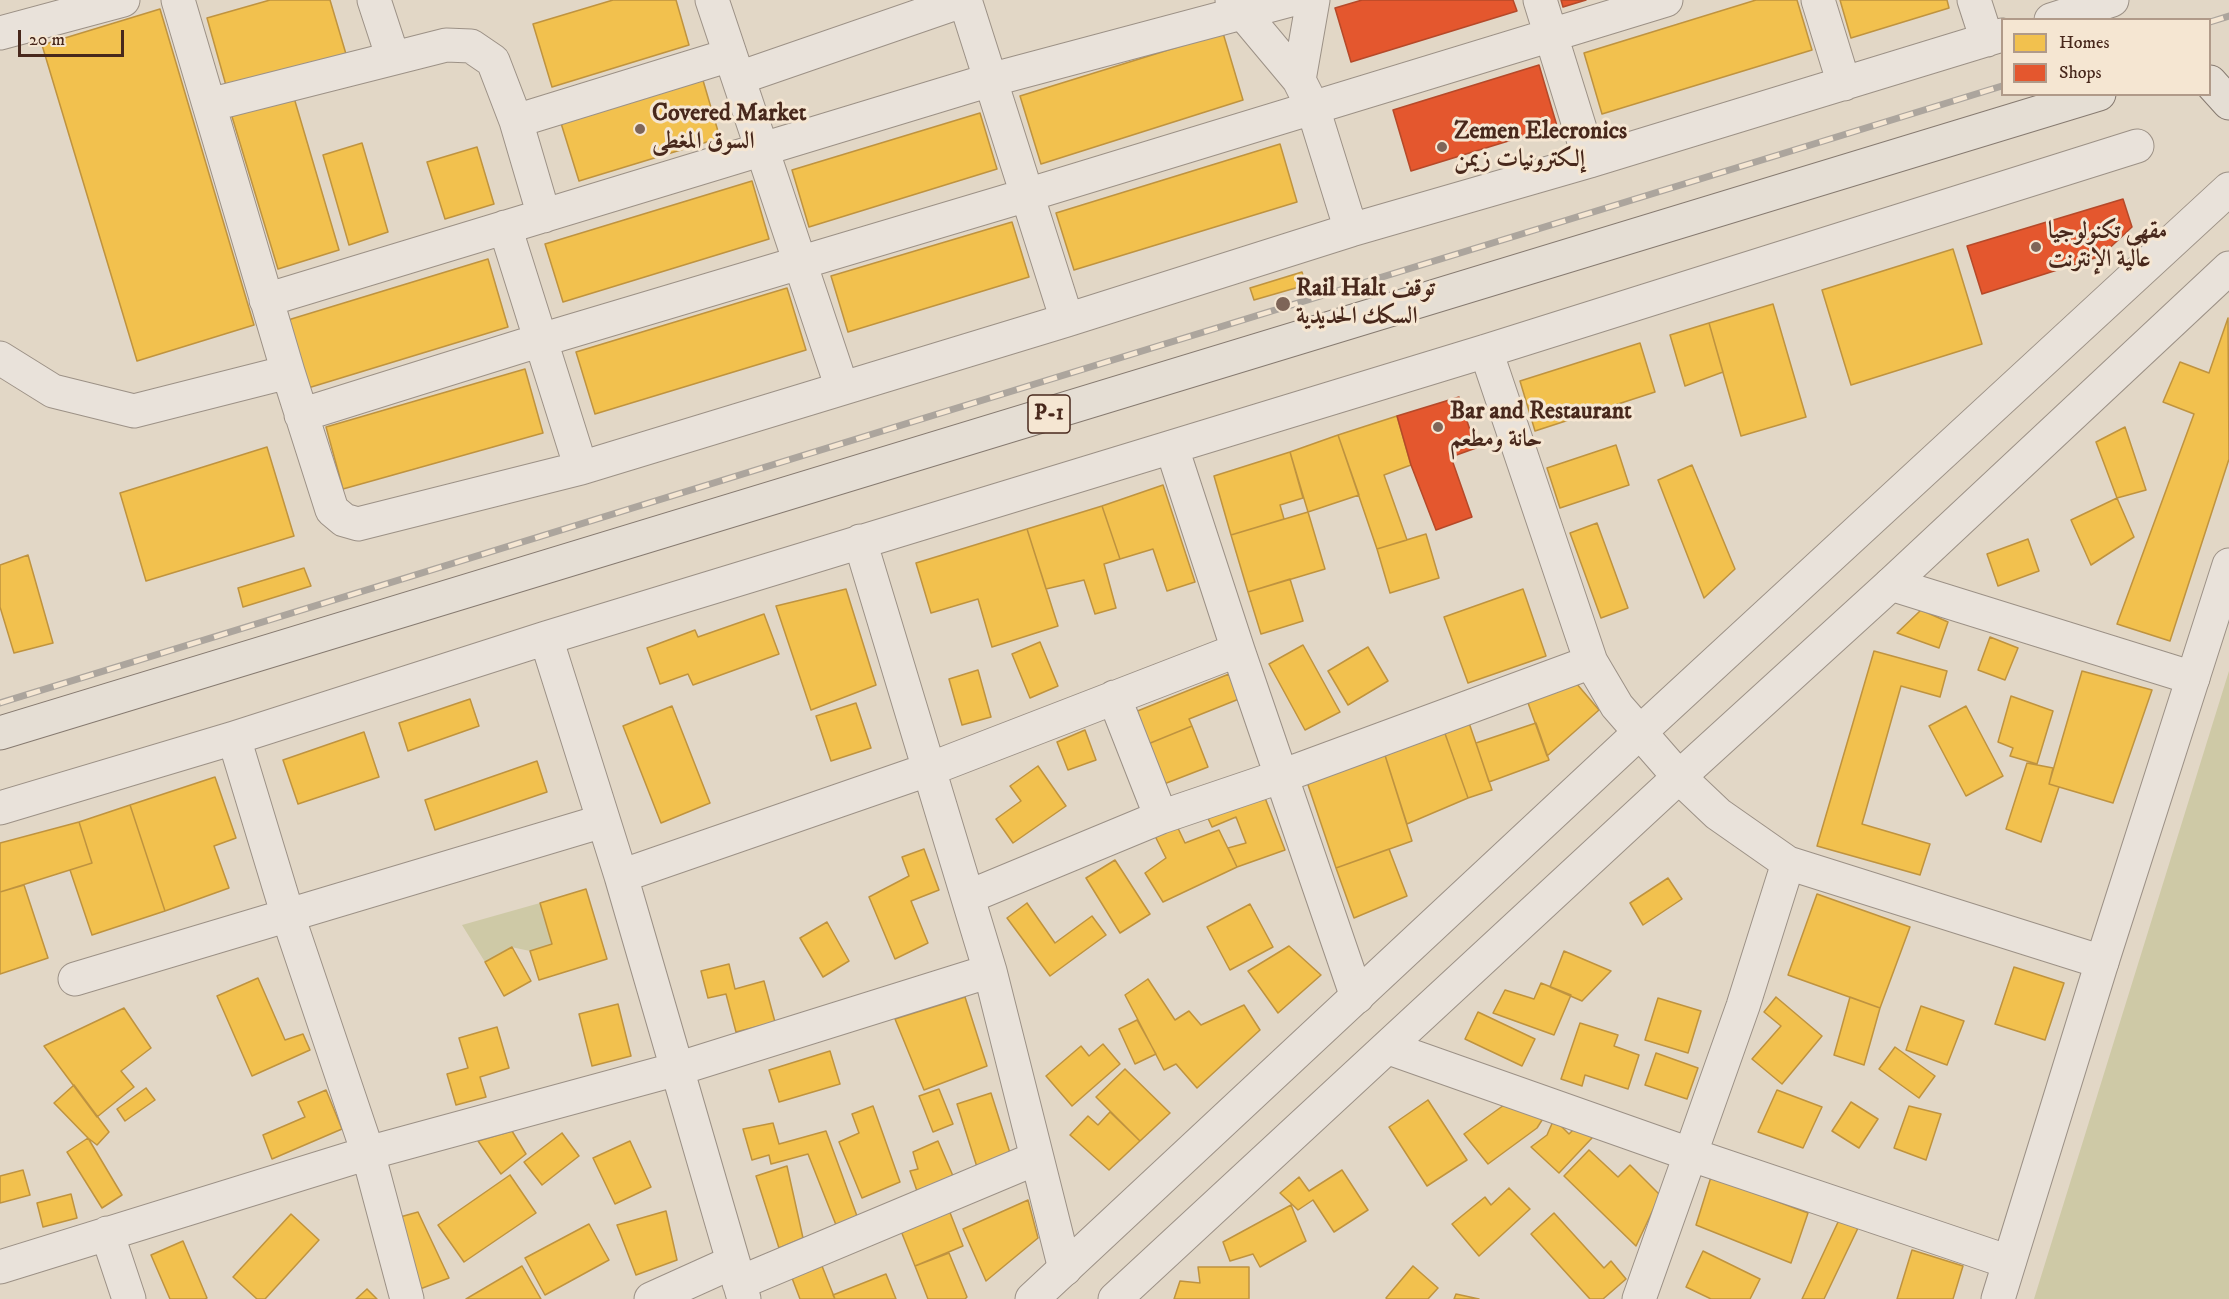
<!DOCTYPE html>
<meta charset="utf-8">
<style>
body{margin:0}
#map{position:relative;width:2229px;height:1299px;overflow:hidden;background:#e2d7c6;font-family:"IM FELL DW Pica",serif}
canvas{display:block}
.legend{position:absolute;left:2001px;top:18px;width:210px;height:78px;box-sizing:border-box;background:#f5e6d2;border:2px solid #b09a89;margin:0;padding:8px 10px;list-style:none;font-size:18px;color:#48281c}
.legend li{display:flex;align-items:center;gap:12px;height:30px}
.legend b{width:30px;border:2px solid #b09a89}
.scale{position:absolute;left:18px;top:30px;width:106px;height:27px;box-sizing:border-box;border:3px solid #48281c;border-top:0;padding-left:8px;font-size:18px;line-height:21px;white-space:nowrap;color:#48281c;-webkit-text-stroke:4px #f5e6d2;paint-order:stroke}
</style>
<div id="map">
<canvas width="2229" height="1299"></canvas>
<ul class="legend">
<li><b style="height:16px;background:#f2c14e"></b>Homes</li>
<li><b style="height:16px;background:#e4572e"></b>Shops</li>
</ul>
<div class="scale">20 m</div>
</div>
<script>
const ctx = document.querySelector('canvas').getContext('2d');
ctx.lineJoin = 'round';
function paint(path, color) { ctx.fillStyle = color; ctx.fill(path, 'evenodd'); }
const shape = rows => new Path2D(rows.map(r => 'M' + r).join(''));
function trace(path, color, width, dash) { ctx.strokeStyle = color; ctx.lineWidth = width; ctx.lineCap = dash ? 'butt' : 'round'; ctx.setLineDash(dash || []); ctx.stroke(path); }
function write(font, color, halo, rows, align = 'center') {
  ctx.font = font + ' "IM FELL DW Pica",Amiri,serif'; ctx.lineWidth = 6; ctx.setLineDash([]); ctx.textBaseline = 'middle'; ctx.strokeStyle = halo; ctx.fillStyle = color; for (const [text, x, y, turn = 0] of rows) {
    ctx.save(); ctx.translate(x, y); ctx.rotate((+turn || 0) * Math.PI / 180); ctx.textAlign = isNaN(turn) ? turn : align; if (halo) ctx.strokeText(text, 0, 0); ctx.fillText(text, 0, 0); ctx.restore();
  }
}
paint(shape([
 [2229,671,2229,1299,2034,1299],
 [540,903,552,944,530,951,511,947,485,962,462,925]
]), '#cec9a6');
const homes = shape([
 [270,0,330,0,346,54,227,89,207,18,270,0],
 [613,0,676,0,689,45,552,87,533,24,613,0],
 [1756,0,1797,0,1812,50,1602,114,1584,53,1756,0],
 [1840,0,1947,0,1949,8,1851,38,1840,0],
 [160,9,254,325,137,361,42,45,160,9],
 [1223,33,1243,100,1041,164,1020,96,1223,33],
 [702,77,720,138,579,181,560,120,702,77],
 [292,91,339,250,278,269,230,110,292,91],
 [980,113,997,169,809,227,792,170,980,113],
 [362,143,388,232,349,245,323,155,362,143],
 [1280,144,1297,202,1074,270,1056,213,1280,144],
 [477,147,494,204,445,219,427,162,477,147],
 [752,181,769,239,563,302,545,244,752,181],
 [1012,222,1029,277,848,332,831,276,1012,222],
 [1953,249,1982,344,1851,385,1822,290,1953,249],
 [488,259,508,327,308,388,288,320,488,259],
 [1302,272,1306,285,1254,300,1250,288,1302,272],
 [787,288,806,350,595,414,576,352,787,288],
 [1773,304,1806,417,1741,436,1709,323,1773,304],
 [2228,318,2229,459,2170,641,2117,624,2194,414,2163,402,2180,362,2209,373,2228,318],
 [1709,323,1723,372,1685,386,1670,335,1709,323],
 [1640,343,1655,392,1535,431,1520,381,1640,343],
 [525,369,543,433,343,489,326,427,525,369],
 [1397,416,1411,465,1384,475,1407,540,1377,549,1338,435,1397,416],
 [2125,427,2146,490,2117,498,2096,442,2125,427],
 [1338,435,1359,495,1308,512,1290,452,1338,435],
 [1616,445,1629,485,1560,508,1547,468,1616,445],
 [267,447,294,536,146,581,120,493,267,447],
 [1290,452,1303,498,1280,505,1284,519,1231,535,1214,476,1290,452],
 [1692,465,1735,569,1704,598,1658,480,1692,465],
 [1163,485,1195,582,1167,591,1153,549,1120,559,1102,506,1163,485],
 [2117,498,2134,537,2091,565,2071,520,2117,498],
 [1102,506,1120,559,1104,564,1116,608,1095,614,1084,580,1046,589,1027,529,1102,506],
 [1308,512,1325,569,1248,592,1231,535,1308,512],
 [1597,523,1628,608,1601,618,1570,533,1597,523],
 [1027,529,1058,626,992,647,978,599,931,613,916,563,1027,529],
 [1426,534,1439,578,1390,593,1377,549,1426,534],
 [2028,539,2039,571,1998,586,1987,554,2028,539],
 [28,555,53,643,14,653,0,607,0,565,28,555],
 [304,568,311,586,243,607,238,588,304,568],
 [1290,579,1303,621,1261,634,1248,592,1290,579],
 [846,589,876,685,811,710,776,606,846,589],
 [1523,589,1546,656,1468,683,1444,617,1523,589],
 [1921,610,1948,622,1939,648,1897,633,1921,610],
 [764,614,779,654,693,685,688,674,660,684,647,648,695,630,698,637,764,614],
 [1990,637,2018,648,2005,680,1978,670,1990,637],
 [1040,642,1058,686,1030,698,1012,654,1040,642],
 [1303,645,1340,712,1305,730,1269,664,1303,645],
 [1368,647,1388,681,1348,705,1328,671,1368,647],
 [1874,651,1947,671,1940,697,1901,686,1862,824,1930,844,1920,875,1817,846,1874,651],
 [978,670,991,717,962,725,949,679,978,670],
 [2082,671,2152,690,2113,803,2049,784,2082,671],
 [1229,674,1239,699,1189,719,1192,726,1148,744,1135,712,1229,674],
 [1576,683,1599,710,1547,756,1527,700,1576,683],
 [2011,696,2053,711,2037,764,2010,756,2013,748,1998,742,2011,696],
 [470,699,479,726,408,751,399,723,470,699],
 [856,703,871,748,831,761,816,716,856,703],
 [672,706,710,803,661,823,623,726,672,706],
 [1966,706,2003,776,1966,796,1929,726,1966,706],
 [1468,720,1492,790,1468,798,1443,728,1468,720],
 [1536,723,1549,760,1489,782,1476,743,1536,723],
 [1192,726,1208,767,1164,784,1148,744,1192,726],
 [1443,728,1468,798,1407,824,1383,749,1443,728],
 [1085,730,1096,760,1068,770,1057,742,1085,730],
 [364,732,379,777,298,804,283,760,364,732],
 [1383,749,1412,841,1336,868,1305,776,1383,749],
 [537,761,547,792,435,830,425,800,537,761],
 [2027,763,2053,768,2049,784,2059,787,2041,842,2006,829,2027,763],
 [1038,766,1066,806,1013,843,996,819,1021,801,1010,786,1038,766],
 [215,777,236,838,214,846,229,888,165,911,130,805,215,777],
 [1262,790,1285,850,1237,867,1228,848,1246,843,1236,817,1212,827,1205,812,1262,790],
 [130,805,165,911,92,935,70,870,92,863,79,822,130,805],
 [79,822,92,863,0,892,0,843,79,822],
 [1176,824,1185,843,1219,830,1237,867,1163,902,1145,873,1166,858,1154,834,1176,824],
 [924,849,939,890,911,901,928,943,895,959,869,897,909,876,902,857,924,849],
 [1389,849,1407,896,1354,918,1336,868,1389,849],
 [1115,860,1150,914,1120,933,1086,878,1115,860],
 [1668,878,1682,899,1643,925,1630,903,1668,878],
 [24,885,48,958,0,974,0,892,24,885],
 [586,889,607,959,539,980,530,951,552,944,540,903,586,889],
 [1817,894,1910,927,1880,1008,1788,975,1817,894],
 [1027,903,1055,943,1092,916,1106,935,1050,976,1007,918,1027,903],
 [1250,904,1273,947,1230,970,1207,927,1250,904],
 [827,922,849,961,823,977,800,938,827,922],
 [1289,946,1321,975,1278,1013,1248,971,1289,946],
 [512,947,531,981,504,996,485,962,512,947],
 [1564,951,1611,971,1582,1001,1550,987,1564,951],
 [729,964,735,989,764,981,775,1022,736,1032,726,994,708,998,701,971,729,964],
 [2014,967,2064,983,2045,1040,1995,1024,2014,967],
 [258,978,285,1040,303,1034,310,1050,252,1076,217,996,258,978],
 [1148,979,1175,1020,1189,1011,1201,1025,1244,1005,1260,1030,1197,1088,1176,1064,1164,1070,1125,995,1148,979],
 [1541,983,1571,995,1554,1035,1493,1013,1505,990,1534,999,1541,983],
 [965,997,987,1066,924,1090,895,1019,965,997],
 [1776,997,1822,1036,1782,1084,1752,1059,1781,1026,1764,1012,1776,997],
 [1850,997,1880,1008,1864,1065,1834,1055,1850,997],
 [1658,998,1701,1011,1688,1053,1645,1040,1658,998],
 [618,1004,631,1056,592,1066,579,1014,618,1004],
 [1921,1006,1964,1021,1947,1065,1906,1050,1921,1006],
 [124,1008,151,1048,121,1071,134,1087,97,1117,44,1046,124,1008],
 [1478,1012,1535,1039,1522,1066,1465,1039,1478,1012],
 [1137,1020,1156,1054,1135,1064,1119,1029,1137,1020],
 [1580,1023,1618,1035,1614,1046,1639,1055,1628,1089,1585,1075,1582,1086,1561,1079,1580,1023],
 [497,1027,509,1068,480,1077,486,1097,456,1105,447,1074,468,1068,459,1038,497,1027],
 [1103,1044,1120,1064,1072,1106,1046,1076,1081,1046,1089,1056,1103,1044],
 [1895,1047,1935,1076,1919,1098,1879,1069,1895,1047],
 [830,1051,840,1084,779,1102,769,1070,830,1051],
 [1656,1053,1698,1068,1687,1099,1645,1085,1656,1053],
 [1125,1069,1170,1113,1140,1141,1096,1097,1125,1069],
 [74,1085,109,1132,97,1145,88,1138,54,1103,74,1085],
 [146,1088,155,1100,125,1121,117,1109,146,1088],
 [939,1089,953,1124,933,1132,919,1096,939,1089],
 [326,1090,342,1129,272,1159,263,1135,305,1117,298,1102,326,1090],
 [1777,1090,1822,1107,1803,1148,1758,1132,1777,1090],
 [991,1093,1010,1153,977,1167,957,1104,991,1093],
 [1428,1100,1467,1160,1427,1186,1389,1127,1428,1100],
 [1851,1102,1878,1119,1859,1148,1832,1131,1851,1102],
 [1504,1105,1544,1117,1537,1128,1488,1164,1464,1134,1504,1105],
 [873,1106,900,1182,862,1198,839,1142,859,1133,852,1114,873,1106],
 [1909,1106,1941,1114,1926,1160,1894,1148,1909,1106],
 [1110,1112,1140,1141,1109,1170,1070,1135,1088,1116,1098,1125,1110,1112],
 [1554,1119,1569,1134,1578,1125,1592,1138,1559,1173,1531,1147,1547,1135,1554,1119],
 [773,1123,779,1144,826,1131,857,1216,836,1225,808,1154,771,1164,769,1155,752,1160,743,1129,773,1123],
 [512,1131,526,1154,501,1174,478,1141,512,1131],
 [562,1133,579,1156,542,1185,524,1162,562,1133],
 [88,1138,122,1195,102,1208,67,1152,88,1138],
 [630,1141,651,1187,615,1204,593,1158,630,1141],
 [938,1141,953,1176,917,1191,910,1171,918,1169,913,1152,938,1141],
 [1589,1150,1618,1177,1630,1165,1660,1195,1636,1246,1564,1176,1589,1150],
 [787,1166,803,1238,779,1248,756,1176,787,1166],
 [23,1170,30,1195,0,1203,0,1176,23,1170],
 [1342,1170,1368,1210,1334,1232,1313,1200,1298,1210,1280,1193,1299,1177,1309,1191,1342,1170],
 [510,1175,536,1213,464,1262,438,1225,510,1175],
 [1711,1177,1808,1213,1791,1263,1696,1225,1711,1177],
 [1509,1188,1530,1209,1479,1256,1452,1224,1485,1197,1491,1205,1509,1188],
 [71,1194,77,1218,43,1227,37,1203,71,1194],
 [1028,1200,1038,1238,986,1281,963,1229,1028,1200],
 [1291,1205,1306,1241,1260,1267,1253,1254,1230,1261,1223,1242,1291,1205],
 [949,1210,963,1246,915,1266,901,1231,949,1210],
 [666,1211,677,1260,636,1275,617,1225,666,1211],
 [418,1212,449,1278,420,1289,400,1217,418,1212],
 [1554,1213,1604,1268,1611,1261,1626,1279,1603,1299,1590,1299,1531,1234,1554,1213],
 [291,1214,319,1240,265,1299,257,1299,233,1277,291,1214],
 [1839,1220,1859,1226,1824,1299,1802,1299,1839,1220],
 [589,1224,609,1260,545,1295,525,1258,589,1224],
 [183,1241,207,1298,205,1299,170,1299,151,1255,183,1241],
 [1912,1250,1963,1266,1953,1299,1897,1299,1912,1250],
 [1703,1251,1760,1279,1750,1299,1711,1299,1686,1287,1703,1251],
 [949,1253,967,1297,965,1299,928,1299,915,1266,949,1253],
 [522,1266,541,1299,466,1299,522,1266],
 [822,1266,835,1299,800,1299,792,1278,822,1266],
 [1413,1266,1438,1288,1428,1299,1387,1299,1386,1298,1413,1266],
 [1198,1267,1249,1267,1249,1299,1174,1299,1180,1281,1200,1283,1198,1267],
 [886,1274,896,1299,835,1299,833,1295,886,1274],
 [367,1289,377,1299,356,1299,367,1289],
 [1456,1294,1479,1299,1454,1299,1456,1294]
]);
paint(homes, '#f2c14e');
trace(homes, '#bf933f', 1.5);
const shops = shape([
 [1362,0,1513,0,1517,11,1351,62,1335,8,1362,0],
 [1561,0,1586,0,1563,7,1561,0],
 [1539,65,1557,126,1411,171,1393,110,1539,65],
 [2123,199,2132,227,2101,256,1982,294,1967,246,2123,199],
 [1459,397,1476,448,1451,457,1472,517,1436,530,1411,465,1397,416,1459,397]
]);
paint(shops, '#e4572e');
trace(shops, '#b54929', 1.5);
const minor = shape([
 [178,0,288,372,332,510,344,520,358,524,581,468,1067,320,1351,230,1590,161,2002,35],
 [374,0,393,58],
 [712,0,842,388],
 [965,0,1067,320],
 [1232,0,1299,80,1313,108,1351,230],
 [1540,0,1590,161],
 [1818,0,1844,84],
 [1974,0,1987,40],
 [2051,20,2112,0],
 [0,33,123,0],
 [739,78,965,0],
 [1299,80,1313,0],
 [209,105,446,45,471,46,493,61,516,121,544,216],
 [516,121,730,55],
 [505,227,581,468],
 [266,300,990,80,1290,0],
 [1486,351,1591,662,1617,706,1679,777,1718,814,1788,863,2102,962],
 [0,358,53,391,134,411,288,372],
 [301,415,541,340,1027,195,1666,0],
 [1172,448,1238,650,1357,997],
 [860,541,990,971,1065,1269],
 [1891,584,2193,678],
 [546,638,621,876,744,1299],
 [1114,697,1161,817],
 [234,738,288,916,368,1153,407,1299],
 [0,808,234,738,546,638,1486,351,2137,146],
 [621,876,930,769,1238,650],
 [968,897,1161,817,1282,776,1591,662],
 [75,979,603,821],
 [1389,1048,1692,1155,2009,1262],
 [107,1233,129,1299],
 [0,1267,368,1153,677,1069,990,971],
 [739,1283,1037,1158],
 [651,1299,733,1262],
 [1639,1299,1743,1006,1788,863]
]);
const tertiary = shape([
 [1032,1299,1639,733,2229,189],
 [1115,1299,1679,777,1891,584,2229,268],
 [1998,1299,2102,962,2229,565]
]);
const trunk = shape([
 [2210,82,2229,103],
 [0,733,2099,94]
]);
trace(minor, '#9c9186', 35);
trace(tertiary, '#9c9186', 35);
trace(trunk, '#867a70', 35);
trace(minor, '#e9e2da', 33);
trace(tertiary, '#e9e2da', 33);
trace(trunk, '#e5ded4', 33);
const rail = shape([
 [2210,22,2229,16],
 [0,703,2002,86]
]);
trace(rail, '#aca59d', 7);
trace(rail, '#f5e6d2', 4.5, [14]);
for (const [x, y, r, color] of [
 [640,129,6,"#7e6558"],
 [1442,147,6,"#7e6558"],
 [2036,247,6,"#7e6558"],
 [1283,304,8,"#7e6558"],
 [1438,427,6,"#7e6558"]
]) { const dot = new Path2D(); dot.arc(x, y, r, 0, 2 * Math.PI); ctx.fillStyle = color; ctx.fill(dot); trace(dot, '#f5e6d2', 2); }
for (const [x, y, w] of [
 [1049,414,42]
]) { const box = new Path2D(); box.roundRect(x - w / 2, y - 19, w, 38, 4.5); ctx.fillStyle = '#f5e6d2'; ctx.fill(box); trace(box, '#48281c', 1.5); }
write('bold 22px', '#48281c', null, [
 ["P-1",1049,414]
]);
write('bold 24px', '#48281c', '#f5e6d2', [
 ["Covered Market",652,115],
 ["السوق المغطى",652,143],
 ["Zemen Elecronics",1454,133],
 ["إلكترونيات زيمن",1454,161],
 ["مقهى تكنولوجيا",2048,233],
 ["عالية الإنترنت",2048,261],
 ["Rail Halt توقف",1296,290],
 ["السكك الحديدية",1296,318],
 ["Bar and Restaurant",1450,413],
 ["حانة ومطعم",1450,441]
], 'left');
</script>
